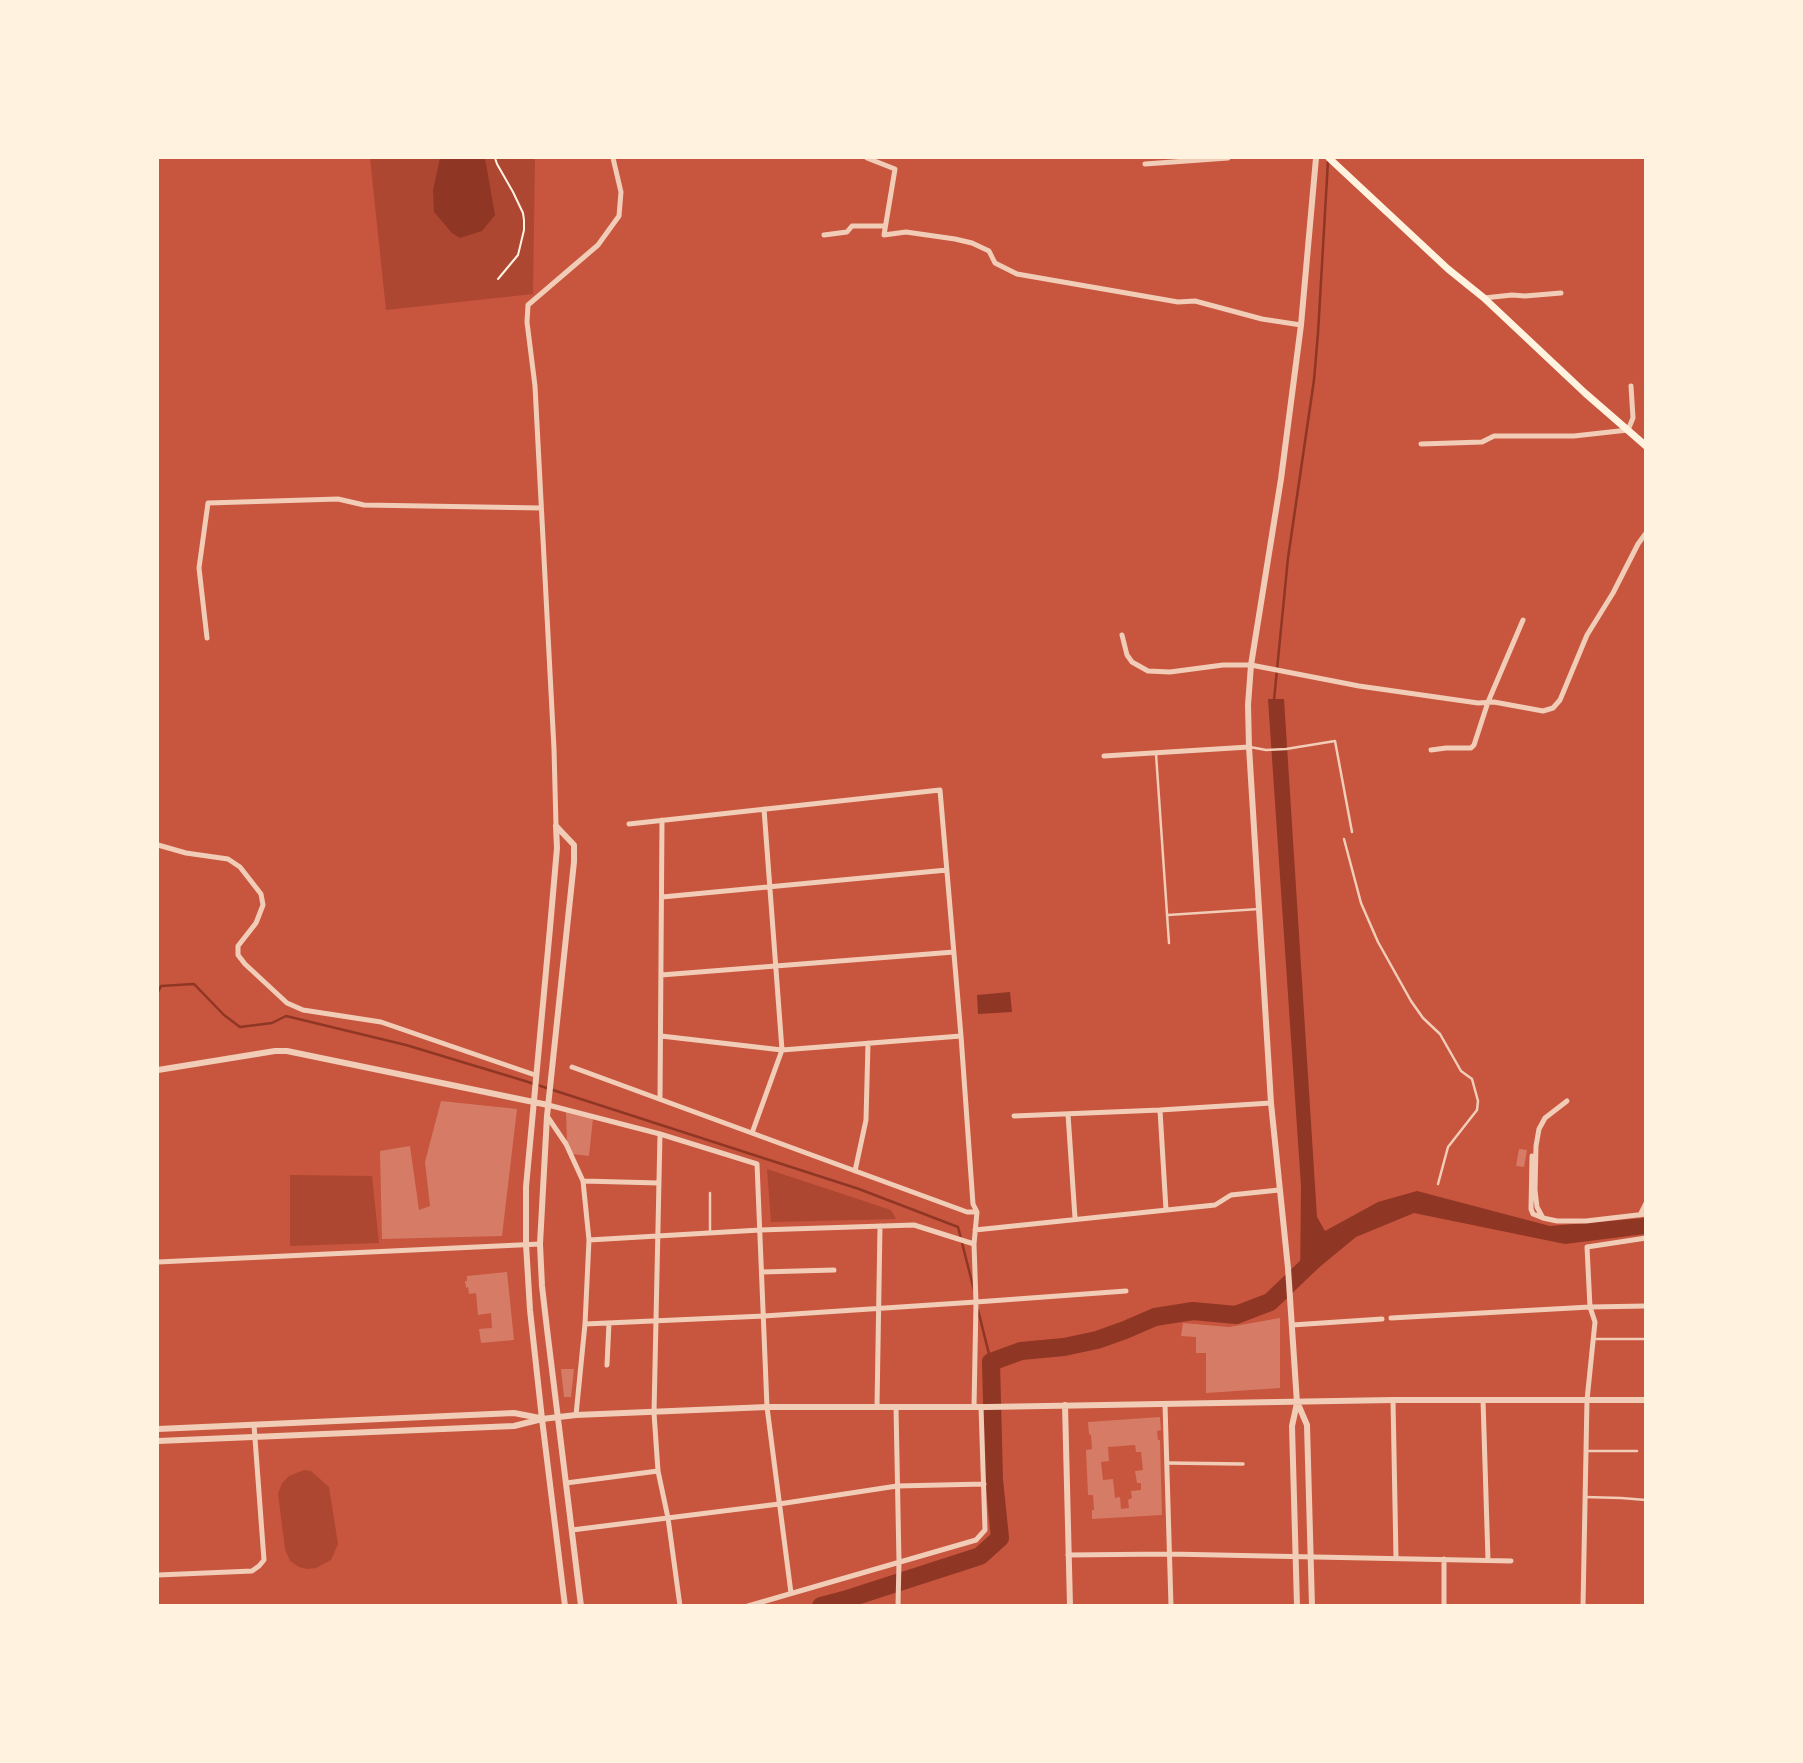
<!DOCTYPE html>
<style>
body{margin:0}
#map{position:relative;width:1803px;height:1763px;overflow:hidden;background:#c8553d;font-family:"PT Sans",sans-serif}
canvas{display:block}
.frame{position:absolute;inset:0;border:159px solid #fff3e0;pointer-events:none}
</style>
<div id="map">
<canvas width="1803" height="1763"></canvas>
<div class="frame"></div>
</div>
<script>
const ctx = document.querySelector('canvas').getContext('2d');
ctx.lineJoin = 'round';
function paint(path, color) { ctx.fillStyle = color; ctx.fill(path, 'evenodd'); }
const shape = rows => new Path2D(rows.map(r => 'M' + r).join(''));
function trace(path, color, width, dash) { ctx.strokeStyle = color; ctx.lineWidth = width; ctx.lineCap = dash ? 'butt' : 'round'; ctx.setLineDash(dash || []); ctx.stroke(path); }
paint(shape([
 [370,158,535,158,533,294,386,310],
 [767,1169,891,1210,896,1219,771,1222],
 [290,1175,372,1176,379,1243,290,1246],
 [304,1470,311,1471,329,1487,338,1544,331,1560,316,1568,307,1569,299,1567,290,1561,285,1549,278,1494,282,1483,289,1476]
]), '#ae4732');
paint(shape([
 [440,158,485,158,495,215,482,231,460,238,452,233,434,212,433,190],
 [1268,699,1284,699,1317,1217,1325,1231,1378,1202,1417,1191,1550,1226,1645,1218,1645,1234,1565,1244,1414,1213,1356,1237,1300,1283,1301,1186],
 [1010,992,1012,1012,978,1014,977,995]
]), '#8f3625');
trace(shape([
 [1274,700,1288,558,1314,380,1318,333,1328,161],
 [158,992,161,986,194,984,224,1015,240,1027,272,1023,286,1016,406,1045,525,1081,859,1189,958,1227,974,1290],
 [978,1310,991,1362]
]), '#8f3625', 2.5);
trace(shape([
 [821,1606,844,1600,980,1556,1000,1538,994,1480,991,1362,1021,1351,1064,1347,1097,1340,1125,1330,1155,1317,1193,1311,1236,1315,1270,1302,1317,1257]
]), '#8f3625', 18);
paint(shape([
 [441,1101,517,1109,502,1236,382,1239,380,1151,410,1146,419,1210,430,1206,425,1162],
 [566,1111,593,1118,589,1156,572,1154,567,1144],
 [1519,1149,1527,1150,1524,1167,1516,1166],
 [507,1272,514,1340,481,1343,479,1329,492,1328,491,1313,478,1315,476,1293,469,1294,468,1287,466,1288,465,1281,467,1281,467,1276],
 [1280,1318,1280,1388,1206,1393,1206,1353,1196,1353,1196,1337,1181,1336,1183,1323,1229,1327],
 [561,1369,574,1369,571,1397,564,1397],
 [1160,1417,1161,1430,1157,1431,1158,1440,1160,1440,1162,1515,1092,1519,1092,1510,1094,1510,1093,1495,1088,1495,1086,1450,1092,1449,1091,1435,1089,1434,1088,1422],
 [1135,1445,1136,1452,1141,1452,1143,1470,1135,1471,1137,1483,1141,1483,1141,1490,1131,1491,1132,1498,1128,1500,1129,1508,1121,1509,1120,1497,1115,1498,1113,1479,1103,1480,1101,1462,1109,1461,1108,1447]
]), '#d67c66');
trace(shape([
 [495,158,497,164,513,192,523,213,524,220,524,230,518,255,498,279]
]), '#fff3e0', 2);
trace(shape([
 [1250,747,1266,750,1286,749,1335,741,1352,832],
 [1156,754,1169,943],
 [1344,839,1361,903,1378,942,1411,1001,1423,1018,1440,1034,1461,1071,1472,1079,1478,1101,1477,1110,1448,1147,1438,1184],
 [1168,915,1259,909],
 [710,1193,710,1232],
 [1593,1339,1646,1339],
 [1588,1451,1637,1451],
 [1585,1497,1621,1498,1646,1500]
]), '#f1ccb7', 2.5);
trace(shape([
 [1167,1463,1243,1464]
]), '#f1ccb7', 3.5);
trace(shape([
 [867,158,895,169,884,235,906,232,955,239,972,243,989,251,995,263,1017,274,1178,302,1195,301,1262,319,1301,325],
 [1145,164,1228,158],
 [824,235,847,232,852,226,885,226],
 [1484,298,1512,295,1525,296,1561,293],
 [1421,444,1482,442,1494,436,1574,436,1628,430,1633,418,1631,386],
 [1122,635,1127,655,1132,662,1148,671,1170,672,1223,665,1251,665,1359,686,1478,703,1494,702,1543,711,1553,708,1560,700,1587,635,1613,593,1638,544,1646,533],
 [207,638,199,568,208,503,338,499,364,505,541,508],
 [1431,750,1446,748,1471,748,1474,745,1488,702,1523,620],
 [1104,756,1249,747],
 [629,824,940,790,961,1036,973,1204,977,1212,974,1244,976,1302,974,1407],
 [556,826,554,749,535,386,527,322,528,305,598,245,619,216,621,192,613,158],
 [158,845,186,853,228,859,240,867,261,894,263,905,256,923,238,946,238,955,245,964,287,1003,303,1010,381,1022,535,1075],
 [662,897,947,870],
 [661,975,954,952],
 [661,1036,782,1050,961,1036],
 [572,1067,967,1212,977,1212],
 [660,1099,662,820],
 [1567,1101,1545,1118,1539,1129,1536,1146,1535,1190,1537,1207,1543,1218,1557,1221,1586,1221,1646,1214],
 [548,1105,660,1134,757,1164,767,1407,791,1593],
 [1160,1110,1166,1210],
 [1068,1114,1075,1218],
 [547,1116,566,1144,583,1181,589,1240,585,1324,576,1415],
 [1014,1116,1160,1110,1271,1103],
 [752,1133,782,1050,764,809],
 [660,1134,654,1413,658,1471,668,1518,680,1606],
 [1532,1156,1531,1209,1533,1214,1543,1218],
 [855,1171,866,1120,868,1043],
 [583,1181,659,1183],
 [1640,1215,1646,1203],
 [975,1230,1215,1205,1231,1195,1279,1190],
 [589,1240,760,1230,914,1225,974,1244],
 [158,1262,540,1244],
 [762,1272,834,1270],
 [1391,1318,1590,1307,1646,1306],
 [585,1324,764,1316,976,1302,1126,1291],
 [1292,1325,1382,1319],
 [607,1365,609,1323],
 [1393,1400,1396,1558],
 [1483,1400,1488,1560],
 [1165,1404,1171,1606],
 [877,1407,880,1226],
 [896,1407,899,1562,898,1606],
 [566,1483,658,1471],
 [572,1530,779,1504,897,1486,984,1484],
 [1068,1555,1169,1554,1511,1561],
 [1444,1559,1444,1606],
 [158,1575,252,1571,259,1566,264,1560,254,1425],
 [748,1606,976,1540,985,1530,981,1407],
 [1583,1606,1587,1400,1595,1322,1590,1307,1587,1247,1646,1238]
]), '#f1ccb7', 5);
trace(shape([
 [556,826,574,845,574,862,547,1116,540,1244,542,1286,547,1329,581,1606],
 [556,826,557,848,550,928,526,1187,526,1244,530,1310,542,1419,565,1606],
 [158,1070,275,1051,287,1051,548,1105],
 [1298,1404,1307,1425,1312,1606],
 [1065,1405,1070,1606],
 [158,1429,514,1413,540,1418],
 [158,1441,514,1426,542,1419,576,1415,767,1407,987,1407,1393,1400,1646,1400],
 [1297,1606,1292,1426,1297,1403,1288,1268,1271,1103,1249,747,1248,705,1251,665,1281,479,1301,325,1316,158]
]), '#f1ccb7', 6);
trace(shape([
 [1329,158,1448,269,1484,298,1585,393,1646,446]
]), '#fff3e0', 7);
</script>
